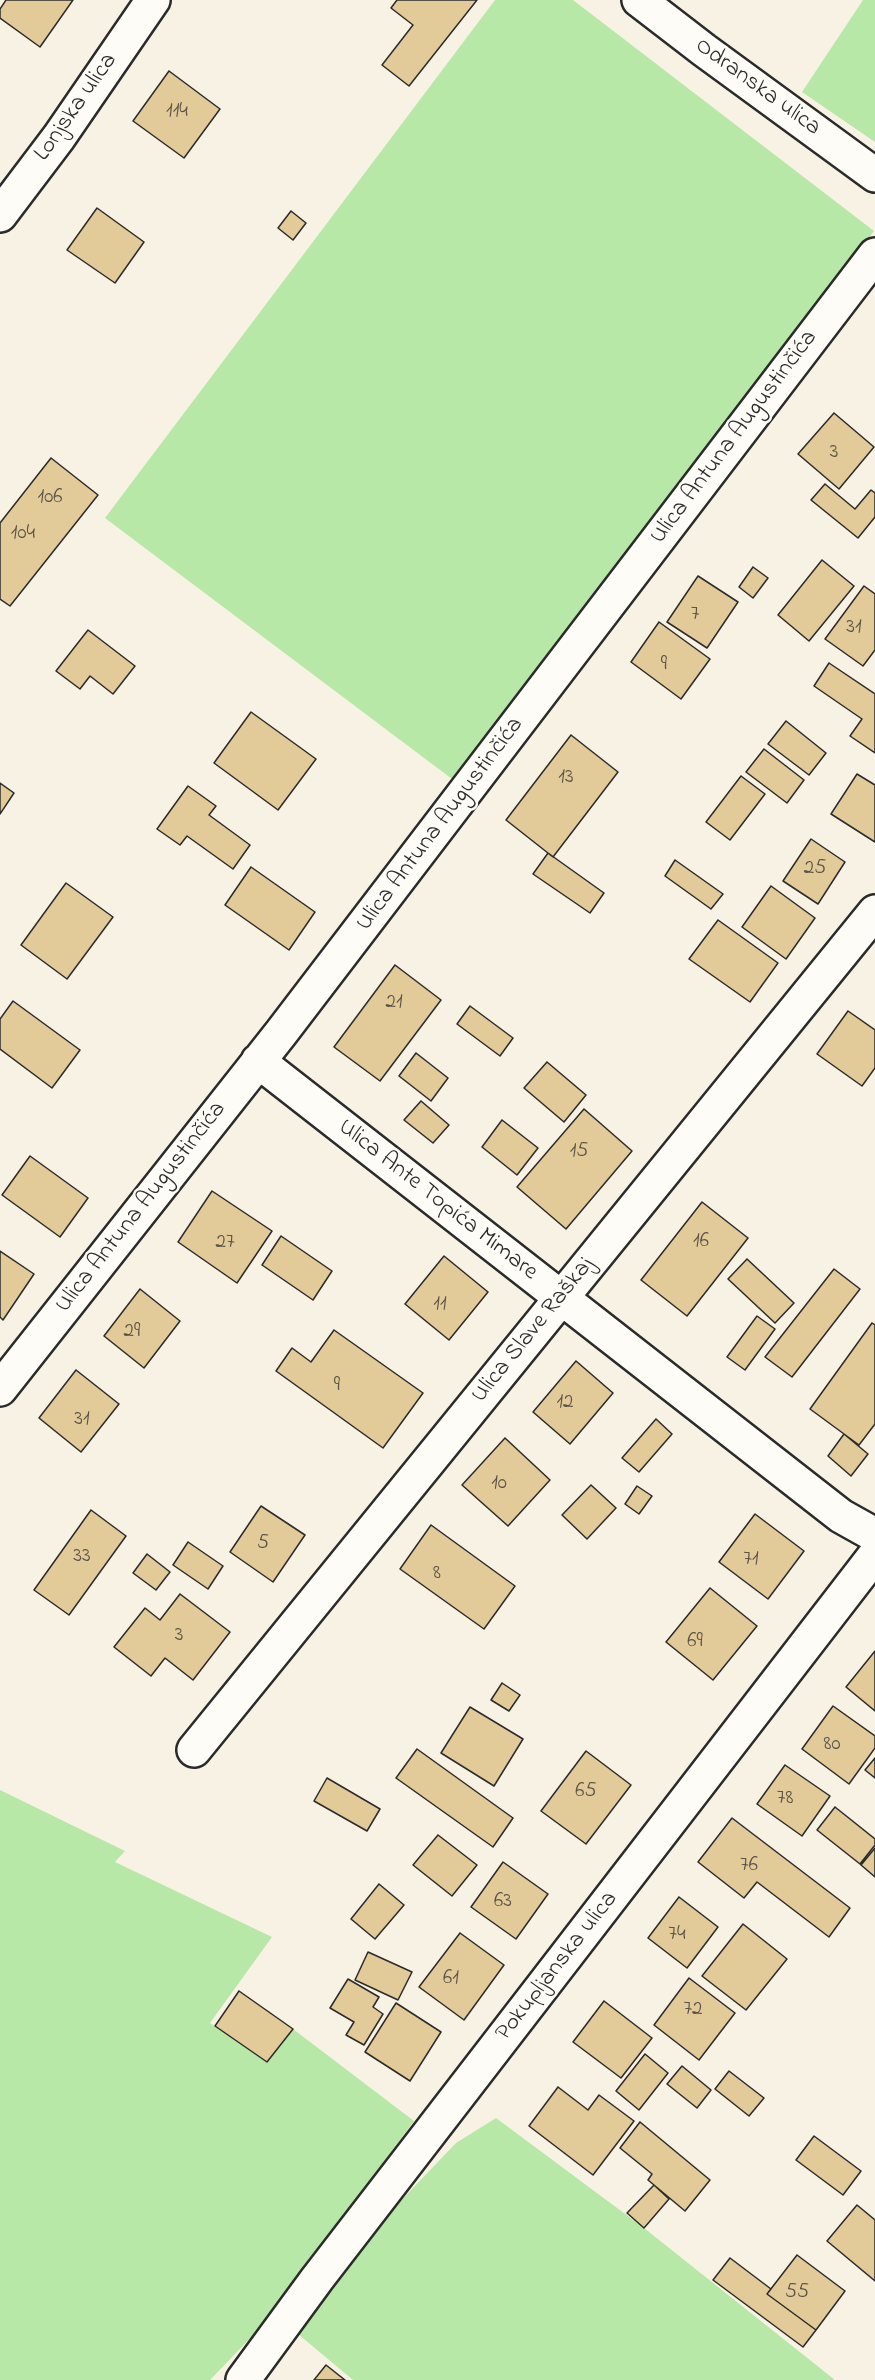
<!DOCTYPE html>
<meta charset="utf-8">
<style>
body{margin:0}
canvas{display:block;background:#f8f2e4}
</style>
<canvas width="875" height="2380"></canvas>
<script>
const ctx = document.querySelector('canvas').getContext('2d');
ctx.lineJoin = 'round';
function paint(path, color) { ctx.fillStyle = color; ctx.fill(path, 'evenodd'); }
const shape = rows => new Path2D(rows.map(r => 'M' + r).join(''));
function trace(path, color, width, dash) { ctx.strokeStyle = color; ctx.lineWidth = width; ctx.lineCap = dash ? 'butt' : 'round'; ctx.setLineDash(dash || []); ctx.stroke(path); }
function write(font, color, halo, rows, align = 'center') {
  ctx.font = font + ' "Indie Flower",sans-serif'; ctx.lineWidth = 5; ctx.setLineDash([]); ctx.textBaseline = 'middle'; ctx.strokeStyle = halo; ctx.fillStyle = color; for (const [text, x, y, turn = 0] of rows) {
    ctx.save(); ctx.translate(x, y); ctx.rotate((+turn || 0) * Math.PI / 180); ctx.textAlign = isNaN(turn) ? turn : align; if (halo) ctx.strokeText(text, 0, 0); ctx.fillText(text, 0, 0); ctx.restore();
  }
}
paint(shape([
 [495,0,573,0,874,231,456,782,105,518],
 [863,0,875,0,875,142,802,92],
 [0,1790,125,1851,115,1862,272,1937,210,2023,267,2062,293,2029,414,2121,258,2330,210,2380,0,2380],
 [496,2118,644,2228,835,2380,353,2380,298,2334,389,2213,456,2143]
]), '#b7e8a7');
const building = shape([
 [6,0,73,0,40,47,0,18,0,9,6,0],
 [397,0,477,0,409,86,382,65,413,25,391,8,397,0],
 [169,71,220,109,184,158,133,121,169,71],
 [97,208,144,242,115,283,67,250,97,208],
 [291,211,306,223,293,240,278,228,291,211],
 [834,413,874,447,839,489,798,454,834,413],
 [51,458,98,495,10,606,0,599,0,523,51,458],
 [825,484,855,509,871,490,875,493,875,517,858,538,811,500,825,484],
 [822,560,854,586,809,641,778,615,822,560],
 [753,567,768,578,753,598,739,587,753,567],
 [698,576,738,602,707,648,667,622,698,576],
 [864,586,875,594,875,650,863,666,825,639,864,586],
 [659,622,710,659,681,699,631,662,659,622],
 [88,630,135,666,113,694,90,676,80,689,56,671,88,630],
 [829,663,875,694,875,753,850,736,862,719,814,686,829,663],
 [251,712,316,759,278,810,214,763,251,712],
 [786,721,826,753,809,775,768,744,786,721],
 [571,735,618,772,553,857,506,820,571,735],
 [764,749,804,780,787,803,746,772,764,749],
 [857,774,875,785,875,842,831,814,857,774],
 [741,776,765,794,730,840,706,822,741,776],
 [0,783,14,793,0,814,0,783],
 [188,786,216,806,209,815,250,845,233,869,187,836,180,845,157,829,188,786],
 [811,839,845,862,818,904,783,881,811,839],
 [548,853,604,893,590,913,533,874,548,853],
 [675,860,723,894,711,909,665,876,675,860],
 [251,867,315,912,289,950,225,905,251,867],
 [66,883,113,917,67,979,21,945,66,883],
 [771,886,815,918,786,959,742,927,771,886],
 [718,920,778,963,750,1002,689,959,718,920],
 [395,965,441,1000,380,1081,334,1047,395,965],
 [13,1001,80,1050,52,1088,0,1049,0,1019,13,1001],
 [470,1006,513,1038,500,1056,457,1024,470,1006],
 [848,1011,875,1030,875,1068,862,1086,817,1054,848,1011],
 [416,1053,448,1078,431,1101,399,1076,416,1053],
 [547,1062,586,1095,564,1122,524,1088,547,1062],
 [421,1101,449,1125,433,1143,404,1120,421,1101],
 [584,1109,632,1151,566,1229,517,1187,584,1109],
 [502,1120,538,1148,517,1175,482,1147,502,1120],
 [30,1156,88,1198,60,1237,2,1195,30,1156],
 [212,1191,272,1231,237,1283,178,1242,212,1191],
 [702,1202,748,1238,687,1316,641,1280,702,1202],
 [281,1236,332,1271,313,1300,262,1265,281,1236],
 [0,1251,34,1274,3,1320,0,1317,0,1251],
 [444,1256,488,1292,449,1340,405,1304,444,1256],
 [747,1259,794,1303,775,1323,728,1279,747,1259],
 [834,1269,860,1289,792,1377,765,1357,834,1269],
 [140,1289,180,1321,144,1368,104,1336,140,1289],
 [757,1316,775,1329,745,1370,727,1357,757,1316],
 [872,1323,875,1325,875,1424,859,1445,810,1409,872,1323],
 [334,1330,423,1393,383,1448,276,1371,292,1348,311,1362,334,1330],
 [576,1361,613,1393,570,1444,533,1412,576,1361],
 [76,1370,119,1404,81,1452,39,1418,76,1370],
 [656,1419,672,1434,639,1472,622,1458,656,1419],
 [844,1434,868,1454,851,1476,828,1456,844,1434],
 [505,1438,550,1480,508,1526,462,1485,505,1438],
 [591,1485,616,1508,587,1539,562,1515,591,1485],
 [637,1486,652,1496,639,1514,625,1504,637,1486],
 [261,1506,305,1535,273,1582,230,1552,261,1506],
 [91,1510,126,1536,69,1615,34,1590,91,1510],
 [755,1514,804,1551,768,1599,719,1562,755,1514],
 [431,1525,515,1586,484,1629,400,1569,431,1525],
 [188,1542,223,1566,208,1589,173,1565,188,1542],
 [147,1554,170,1572,156,1590,133,1573,147,1554],
 [710,1588,757,1626,713,1680,666,1642,710,1588],
 [180,1594,230,1632,193,1680,165,1658,151,1676,114,1647,145,1608,160,1620,180,1594],
 [875,1651,875,1711,846,1687,875,1651],
 [502,1683,520,1695,509,1711,491,1700,502,1683],
 [833,1706,875,1736,875,1748,849,1784,802,1749,833,1706],
 [470,1707,523,1739,494,1786,441,1753,470,1707],
 [417,1749,513,1818,493,1847,396,1778,417,1749],
 [586,1751,631,1785,586,1844,541,1811,586,1751],
 [875,1758,875,1778,865,1770,875,1758],
 [785,1765,830,1796,802,1836,757,1804,785,1765],
 [327,1778,380,1809,367,1831,314,1801,327,1778],
 [835,1807,875,1839,875,1845,860,1864,817,1830,835,1807],
 [732,1818,850,1908,829,1937,757,1882,744,1898,698,1862,732,1818],
 [438,1835,477,1865,452,1896,413,1865,438,1835],
 [875,1848,875,1877,861,1865,875,1848],
 [503,1862,548,1894,516,1939,471,1907,503,1862],
 [379,1884,404,1905,375,1939,351,1919,379,1884],
 [679,1897,718,1927,687,1968,648,1938,679,1897],
 [743,1924,787,1959,746,2010,702,1976,743,1924],
 [460,1933,504,1965,464,2020,419,1987,460,1933],
 [368,1952,412,1972,398,2000,355,1980,368,1952],
 [689,1978,735,2013,699,2060,654,2025,689,1978],
 [348,1979,379,1997,373,2007,383,2014,364,2045,346,2035,354,2022,330,2008,348,1979],
 [239,1991,293,2029,267,2062,215,2026,239,1991],
 [604,2001,652,2038,621,2078,573,2042,604,2001],
 [396,2003,441,2032,410,2081,365,2052,396,2003],
 [645,2054,668,2073,639,2110,616,2091,645,2054],
 [682,2066,711,2090,697,2108,667,2084,682,2066],
 [729,2071,764,2098,749,2116,715,2089,729,2071],
 [558,2087,588,2110,599,2095,634,2121,593,2175,529,2126,558,2087],
 [640,2122,710,2180,685,2211,648,2180,652,2174,620,2148,640,2122],
 [814,2136,861,2171,843,2195,796,2160,814,2136],
 [654,2185,669,2199,644,2228,627,2213,654,2185],
 [857,2205,875,2220,875,2281,827,2241,857,2205],
 [797,2255,845,2291,816,2330,767,2294,797,2255],
 [730,2258,771,2289,767,2294,816,2330,803,2347,713,2280,730,2258],
 [326,2365,345,2380,314,2380,326,2365]
]);
paint(building, '#e3ca99');
trace(building, '#2b2b2b', 1.5);
const minor = shape([
 [639,0,704,50,875,175],
 [0,215,59,137,153,0],
 [258,1061,841,1516,875,1535],
 [0,1389,281,1033,875,255],
 [194,1750,875,912],
 [243,2380,317,2279,875,1555]
]);
trace(minor, '#2b2b2b', 38);
trace(minor, '#fdfcf7', 33);
write('21px', '#595346', null, [
 ["114",177,113],
 ["3",834,454],
 ["106",50,499],
 ["104",23,535],
 ["7",695,616],
 ["31",854,629],
 ["9",664,666],
 ["13",566,779],
 ["25",815,870],
 ["21",394,1004],
 ["15",579,1153],
 ["16",701,1243],
 ["27",225,1244],
 ["11",440,1306],
 ["29",132,1333],
 ["9",337,1387],
 ["12",565,1404],
 ["31",82,1421],
 ["10",499,1485],
 ["5",263,1545],
 ["33",82,1558],
 ["71",751,1561],
 ["8",437,1575],
 ["3",179,1637],
 ["69",695,1643],
 ["80",832,1746],
 ["65",586,1793],
 ["78",785,1800],
 ["76",749,1867],
 ["63",503,1903],
 ["74",677,1936],
 ["61",451,1980],
 ["72",693,2011],
 ["55",797,2294]
]);
write('24px', '#2b2b2b', '#fdfcf7', [
 ["Odranska ulica",757,88,36],
 ["Lonjska ulica",77,108,-55],
 ["Ulica Antuna Augustinčića",735,438,-53],
 ["Ulica Antuna Augustinčića",441,825,-53],
 ["Ulica Ante Topića Mimare",437,1201,38],
 ["Ulica Antuna Augustinčića",142,1208,-52],
 ["Ulica Slave Raškaj",534,1331,-51],
 ["Pokupljanska ulica",558,1967,-52]
]);
</script>
